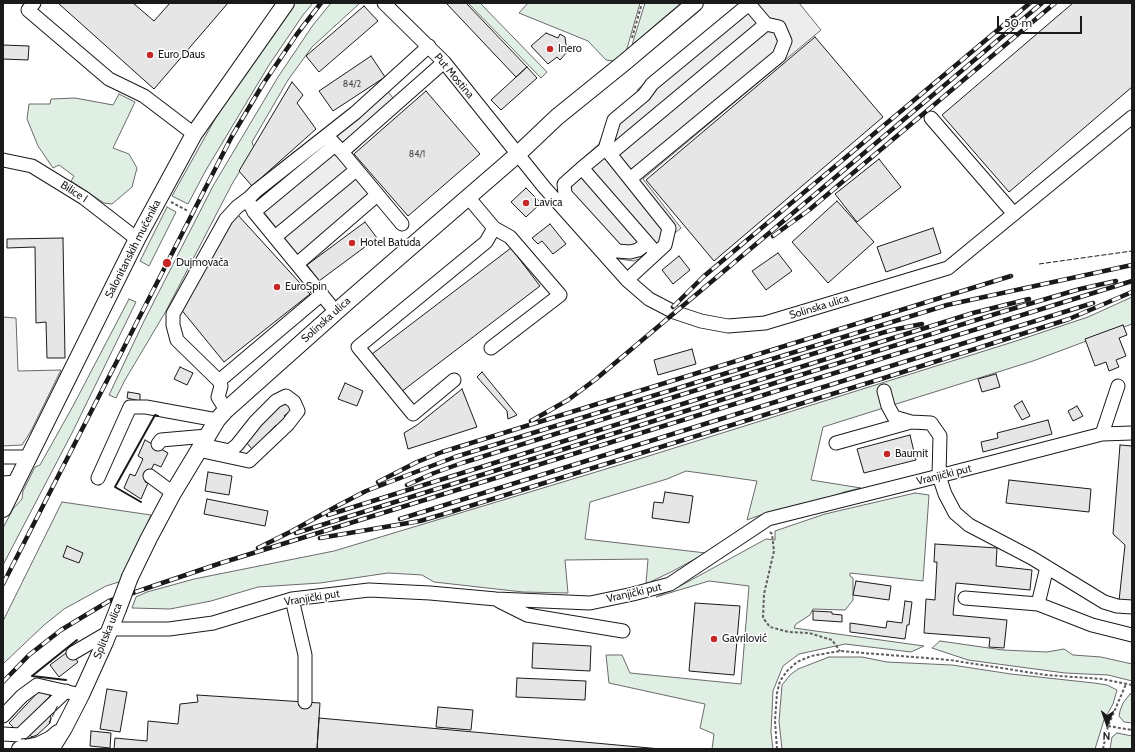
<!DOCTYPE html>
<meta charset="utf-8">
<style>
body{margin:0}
#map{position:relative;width:1135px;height:752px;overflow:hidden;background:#fff;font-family:Cabin,sans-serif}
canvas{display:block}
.frame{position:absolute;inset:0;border:4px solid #1a1a1a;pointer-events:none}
.north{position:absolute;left:1087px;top:704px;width:40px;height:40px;-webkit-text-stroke:3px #fff;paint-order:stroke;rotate:182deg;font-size:11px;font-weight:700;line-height:16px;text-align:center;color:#1a1a1a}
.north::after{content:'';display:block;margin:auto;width:14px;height:18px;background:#1a1a1a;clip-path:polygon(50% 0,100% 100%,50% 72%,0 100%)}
.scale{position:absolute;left:997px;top:16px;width:85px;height:18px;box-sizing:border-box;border:2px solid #1a1a1a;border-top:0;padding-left:5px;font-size:12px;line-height:14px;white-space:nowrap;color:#1a1a1a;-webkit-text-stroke:3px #fff;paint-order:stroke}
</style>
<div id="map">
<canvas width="1135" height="752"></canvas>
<div class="frame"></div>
<div class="north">N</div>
<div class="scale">50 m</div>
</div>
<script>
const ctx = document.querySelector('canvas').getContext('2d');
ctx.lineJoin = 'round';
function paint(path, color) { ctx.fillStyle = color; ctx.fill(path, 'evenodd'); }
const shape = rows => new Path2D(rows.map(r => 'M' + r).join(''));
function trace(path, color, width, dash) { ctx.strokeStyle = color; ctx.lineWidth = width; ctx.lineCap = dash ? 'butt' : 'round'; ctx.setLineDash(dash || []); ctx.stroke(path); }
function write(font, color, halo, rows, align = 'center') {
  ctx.font = font + ' Cabin,sans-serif'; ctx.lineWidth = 3; ctx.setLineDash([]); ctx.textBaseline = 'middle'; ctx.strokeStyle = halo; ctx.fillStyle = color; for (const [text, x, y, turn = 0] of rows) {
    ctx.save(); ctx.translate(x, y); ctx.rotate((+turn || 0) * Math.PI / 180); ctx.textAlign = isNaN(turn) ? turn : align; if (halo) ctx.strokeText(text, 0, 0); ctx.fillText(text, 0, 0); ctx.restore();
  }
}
const green = shape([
 [295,3,313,3,303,15,269,65,206,170,188,204,172,196,224,103,251,63,295,3],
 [331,3,360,3,312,47,288,80,252,142,254,148,232,184,166,311,125,380,116,398,109,395,144,321,213,186,278,77,313,25,331,3],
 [468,3,480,3,547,72,541,78,468,3],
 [528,3,640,3,626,52,615,61,606,60,588,41,519,13,528,3],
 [645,3,681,3,632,45,645,3],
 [119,94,135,102,113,148,129,154,137,168,132,187,112,204,104,203,71,181,74,176,59,165,53,168,38,146,27,119,29,104,50,104,51,99,75,98,113,105,119,94],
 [167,207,176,212,149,266,140,261,167,207],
 [1132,297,1132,324,1033,361,823,427,811,480,861,488,844,492,830,498,766,513,747,520,757,481,686,471,667,479,590,502,585,539,706,553,673,571,646,584,648,559,565,560,568,593,523,592,434,582,422,575,388,573,320,583,258,587,211,601,170,609,132,608,136,597,147,592,194,579,334,551,639,459,1016,341,1088,317,1132,297],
 [129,299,136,302,73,431,3,565,3,528,13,509,22,499,23,491,35,467,40,465,73,406,129,299],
 [915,493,929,495,923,581,850,573,850,576,853,578,853,600,845,610,813,609,810,615,796,624,794,628,924,646,911,652,845,644,799,654,783,666,773,691,771,732,773,749,712,749,714,734,700,728,705,704,609,683,606,655,622,655,630,673,741,684,749,586,709,581,656,597,682,585,766,539,775,540,775,531,825,514,915,493],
 [62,502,151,515,122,581,106,586,64,609,43,626,3,664,3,621,62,502],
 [940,641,1003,650,1047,652,1064,649,1073,655,1101,657,1132,664,1132,681,1108,675,1065,673,968,660,932,648,940,641],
 [829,657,862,657,887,662,952,665,1011,674,1094,683,1107,685,1117,690,1113,704,1104,720,1095,749,782,749,779,721,782,685,790,675,798,669,829,657],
 [1130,694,1132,694,1132,723,1124,722,1119,716,1120,711,1123,703,1130,694],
 [1117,733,1132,736,1132,749,1110,749,1112,737,1117,733]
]);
paint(green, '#e0efe3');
trace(green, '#6a6a6a', 1);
const parking = shape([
 [740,3,799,3,821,30,643,179,681,228,648,255,634,261,619,259,560,186,567,172,599,144,610,120,640,94,637,90,740,3],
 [382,84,400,107,350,155,386,194,304,263,248,192,382,84],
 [3,317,16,318,18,371,61,370,31,431,22,445,3,446,3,317]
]);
paint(parking, '#ededed');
trace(parking, '#6a6a6a', 1);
const building = shape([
 [58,3,133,3,154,21,170,3,228,3,154,89,58,3],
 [446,3,466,3,527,67,516,77,446,3],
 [1073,3,1132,3,1132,87,1009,192,942,115,1073,3],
 [364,6,378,21,319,72,306,56,364,6],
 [546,33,558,38,560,34,565,37,567,52,560,60,557,57,548,64,531,46,546,33],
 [815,37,883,117,714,261,646,180,815,37],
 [3,45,29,46,28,60,3,59,3,45],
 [371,56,385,77,333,111,319,91,371,56],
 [527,67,537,78,501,110,491,100,527,67],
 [292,82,303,95,297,103,316,129,252,186,239,171,292,82],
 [426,91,480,154,408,216,354,154,426,91],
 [879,159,901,187,857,222,835,194,879,159],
 [526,188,541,203,526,217,511,202,526,188],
 [837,201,874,242,828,283,792,242,837,201],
 [237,214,310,294,224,362,180,308,237,214],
 [365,222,377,238,319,281,307,265,365,222],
 [550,224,566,244,553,254,542,241,538,244,532,238,550,224],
 [933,228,941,253,886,272,877,247,933,228],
 [63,238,65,358,47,358,46,322,36,323,35,247,7,248,7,239,63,238],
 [511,248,540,286,401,392,372,354,511,248],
 [778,253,792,271,766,290,752,271,778,253],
 [679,256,690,270,673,284,662,270,679,256],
 [1123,325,1127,335,1119,338,1126,356,1116,360,1119,367,1109,371,1106,362,1095,366,1085,339,1123,325],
 [692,349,696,364,658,375,654,360,692,349],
 [180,367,193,373,187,385,174,379,180,367],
 [482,372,517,415,508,419,507,411,477,377,482,372],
 [996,374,1000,387,982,392,978,379,996,374],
 [345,383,363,391,357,406,338,399,345,383],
 [462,389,477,427,408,449,404,433,417,425,462,389],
 [128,392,140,394,140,401,127,398,128,392],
 [284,398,294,408,284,416,287,419,279,428,276,425,253,450,245,441,284,398],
 [1022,401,1030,416,1022,420,1014,406,1022,401],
 [1077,406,1083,416,1073,421,1068,411,1077,406],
 [1048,420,1052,434,983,452,981,442,998,438,997,433,1048,420],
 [910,435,916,460,864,473,857,449,910,435],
 [145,440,168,453,161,467,154,464,145,482,148,483,141,499,124,488,130,474,135,476,143,459,138,456,145,440],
 [1120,445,1132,446,1132,602,1119,601,1125,545,1113,534,1120,445],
 [208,472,232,476,229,495,205,491,208,472],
 [1009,480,1091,489,1089,512,1006,503,1009,480],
 [665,492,693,496,689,523,652,518,654,502,663,503,665,492],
 [207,499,268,511,265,526,204,514,207,499],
 [935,544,997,548,996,566,1032,570,1030,590,956,583,953,615,1007,620,1004,648,989,647,990,638,924,633,926,599,935,600,937,562,934,562,935,544],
 [67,546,83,553,79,563,63,557,67,546],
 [856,581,891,586,889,600,853,595,856,581],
 [905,601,912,602,909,625,907,625,905,639,850,632,850,623,886,628,887,621,902,623,905,601],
 [695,603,740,606,734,675,689,671,695,603],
 [813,611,832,612,832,614,842,615,842,622,813,620,813,611],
 [533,643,591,646,590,671,532,668,533,643],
 [70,650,78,662,59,677,50,665,70,650],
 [517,678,586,681,585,700,516,697,517,678],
 [42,688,50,696,17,731,9,723,42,688],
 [107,689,127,692,120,732,100,729,107,689],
 [197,695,320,703,317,749,114,749,115,738,147,741,148,721,178,724,180,704,198,702,197,695],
 [438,707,473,710,471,730,436,727,438,707],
 [46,712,51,717,50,723,37,735,32,737,26,732,46,712],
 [319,718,661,749,317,749,319,718],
 [91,731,111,733,110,748,90,746,91,731]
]);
paint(building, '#e6e6e6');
trace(building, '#1a1a1a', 1);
const minor = shape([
 [34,3,28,10,109,79,144,96,194,134],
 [384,3,444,62,544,187,627,280,649,299,674,312,701,321,728,326,765,323,948,268,1132,117],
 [931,118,1014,214],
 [327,136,342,152,402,224],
 [605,149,614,120,644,95,652,84,749,4,766,24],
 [342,152,444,62],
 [610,154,605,149,582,168,656,253],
 [3,160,32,166,84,198,137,239],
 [582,168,564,184,565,194,617,251,630,252,638,250,647,243],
 [254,212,335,145],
 [275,237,356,170],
 [297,264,377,195],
 [627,280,665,245,669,228,610,154,766,24,779,27,785,41,779,56,630,179],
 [336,312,254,212,249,202,249,198,256,191,355,113,429,46],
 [491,348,560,295,510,237,494,228],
 [454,380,413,414,358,347,486,242,494,228,468,197],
 [219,381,322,294],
 [884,391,888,406,894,417,911,422],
 [226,410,218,397,221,386,219,381,177,340,173,325,173,314,226,219,237,207,249,198],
 [1102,434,1118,386],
 [836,443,911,422,931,423,940,436,939,476,945,494,955,513,969,525,1032,558,1104,602,1117,606,1132,607],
 [158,444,161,440,207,436],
 [198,450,249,461,288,424,298,411,294,402,286,396,276,401,256,421,237,445,230,451,202,445],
 [3,457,29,457],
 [150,476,173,493],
 [98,478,130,407,146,407,217,420],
 [3,483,16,482],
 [1047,567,1038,604,1092,625,1132,635],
 [965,598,1038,604],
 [292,599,305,655,305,702],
 [499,601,527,615,623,631],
 [110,629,169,629,213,623,292,599,369,590,430,593,496,599,590,603,633,594,670,584,768,519,939,476,1102,434,1132,433],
 [73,653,109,632],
 [3,716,22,696,37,685,81,695],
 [3,734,20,735,66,691]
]);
const major = shape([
 [3,509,137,239,194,134,286,3],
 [130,577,149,538,173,493,217,420,226,410,346,303,518,154,557,117,625,62,695,3],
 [20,749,39,745,51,739,58,733],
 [51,749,64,728,81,695,105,642,118,609]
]);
trace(minor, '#1a1a1a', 15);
trace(major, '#1a1a1a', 18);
trace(shape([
 [632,38,642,3],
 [171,202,188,211],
 [770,532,772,534,774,551,764,594,763,618,770,627,789,632,809,633,832,640,840,651],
 [1108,726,1132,730],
 [777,749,775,721,777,693,780,681,787,671,797,662,811,656,840,651,950,660,1046,675,1102,679,1132,685],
 [1103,749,1108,726,1126,684]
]), '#5f5f5f', 2, [3, 2]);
trace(minor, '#fff', 13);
trace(major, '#fff', 16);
const rail = shape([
 [773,236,809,210,1055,3],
 [673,307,703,277,1030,3],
 [531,421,568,400,596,379,1042,3],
 [378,482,417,462,442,452,1011,276],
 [407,485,434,473,462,463,851,342,892,330,922,324],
 [328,515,973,313,1029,299],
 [400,519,1093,303],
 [296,533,1005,311,1080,289,1116,281],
 [320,538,420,521,444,514,884,378,1069,319,1132,292],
 [258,548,292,531,339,505,366,491,455,457,947,305,1132,265],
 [3,584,232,136,263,84,297,34,321,3],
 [3,682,29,655,61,630,109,601,221,563,1132,281]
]);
trace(rail, '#1a1a1a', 4.5);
trace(rail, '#fff', 3, [9]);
const majorBridge = shape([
 [118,609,130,577]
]);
trace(majorBridge, '#1a1a1a', 18, []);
trace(majorBridge, '#fff', 16);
trace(shape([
 [1039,264,1132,251],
 [49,723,58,705],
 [21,739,30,738,34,736]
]), '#1a1a1a', 1, [5, 2]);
trace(shape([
 [141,502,115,487,155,415,158,416],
 [66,680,32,676,77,640]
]), '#1a1a1a', 2);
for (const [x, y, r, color] of [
 [550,49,4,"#c62828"],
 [150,55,4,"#c62828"],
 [526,203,4,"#c62828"],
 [352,243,4,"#c62828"],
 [167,263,5,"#c62828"],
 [277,287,4,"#c62828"],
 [887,454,4,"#c62828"],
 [714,639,4,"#c62828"]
]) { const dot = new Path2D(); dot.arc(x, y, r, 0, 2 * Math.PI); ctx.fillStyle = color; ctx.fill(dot); trace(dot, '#fff', 1.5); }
write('9px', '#4d4d4d', null, [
 ["84/2",352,84],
 ["84/1",417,154]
]);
write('11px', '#1a1a1a', '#fff', [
 ["Inero",558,49],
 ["Euro Daus",158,55],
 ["Lavica",534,203],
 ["Hotel Batuda",360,243],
 ["Dujmovača",176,263],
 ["EuroSpin",285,287],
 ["Baumit",895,454],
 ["Gavrilović",722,639]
], 'left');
write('11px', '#1a1a1a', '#fff', [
 ["Put Mostina",454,76,50],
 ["Bilice I",74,192,33],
 ["Salonitanskih mučenika",133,249,-63],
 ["Solinska ulica",819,307,-17],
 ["Solinska ulica",326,320,-42],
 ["Vranjički put",944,475,-14],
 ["Vranjički put",634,593,-13],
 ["Vranjički put",312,598,-9],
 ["Splitska ulica",108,631,-68]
]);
</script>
